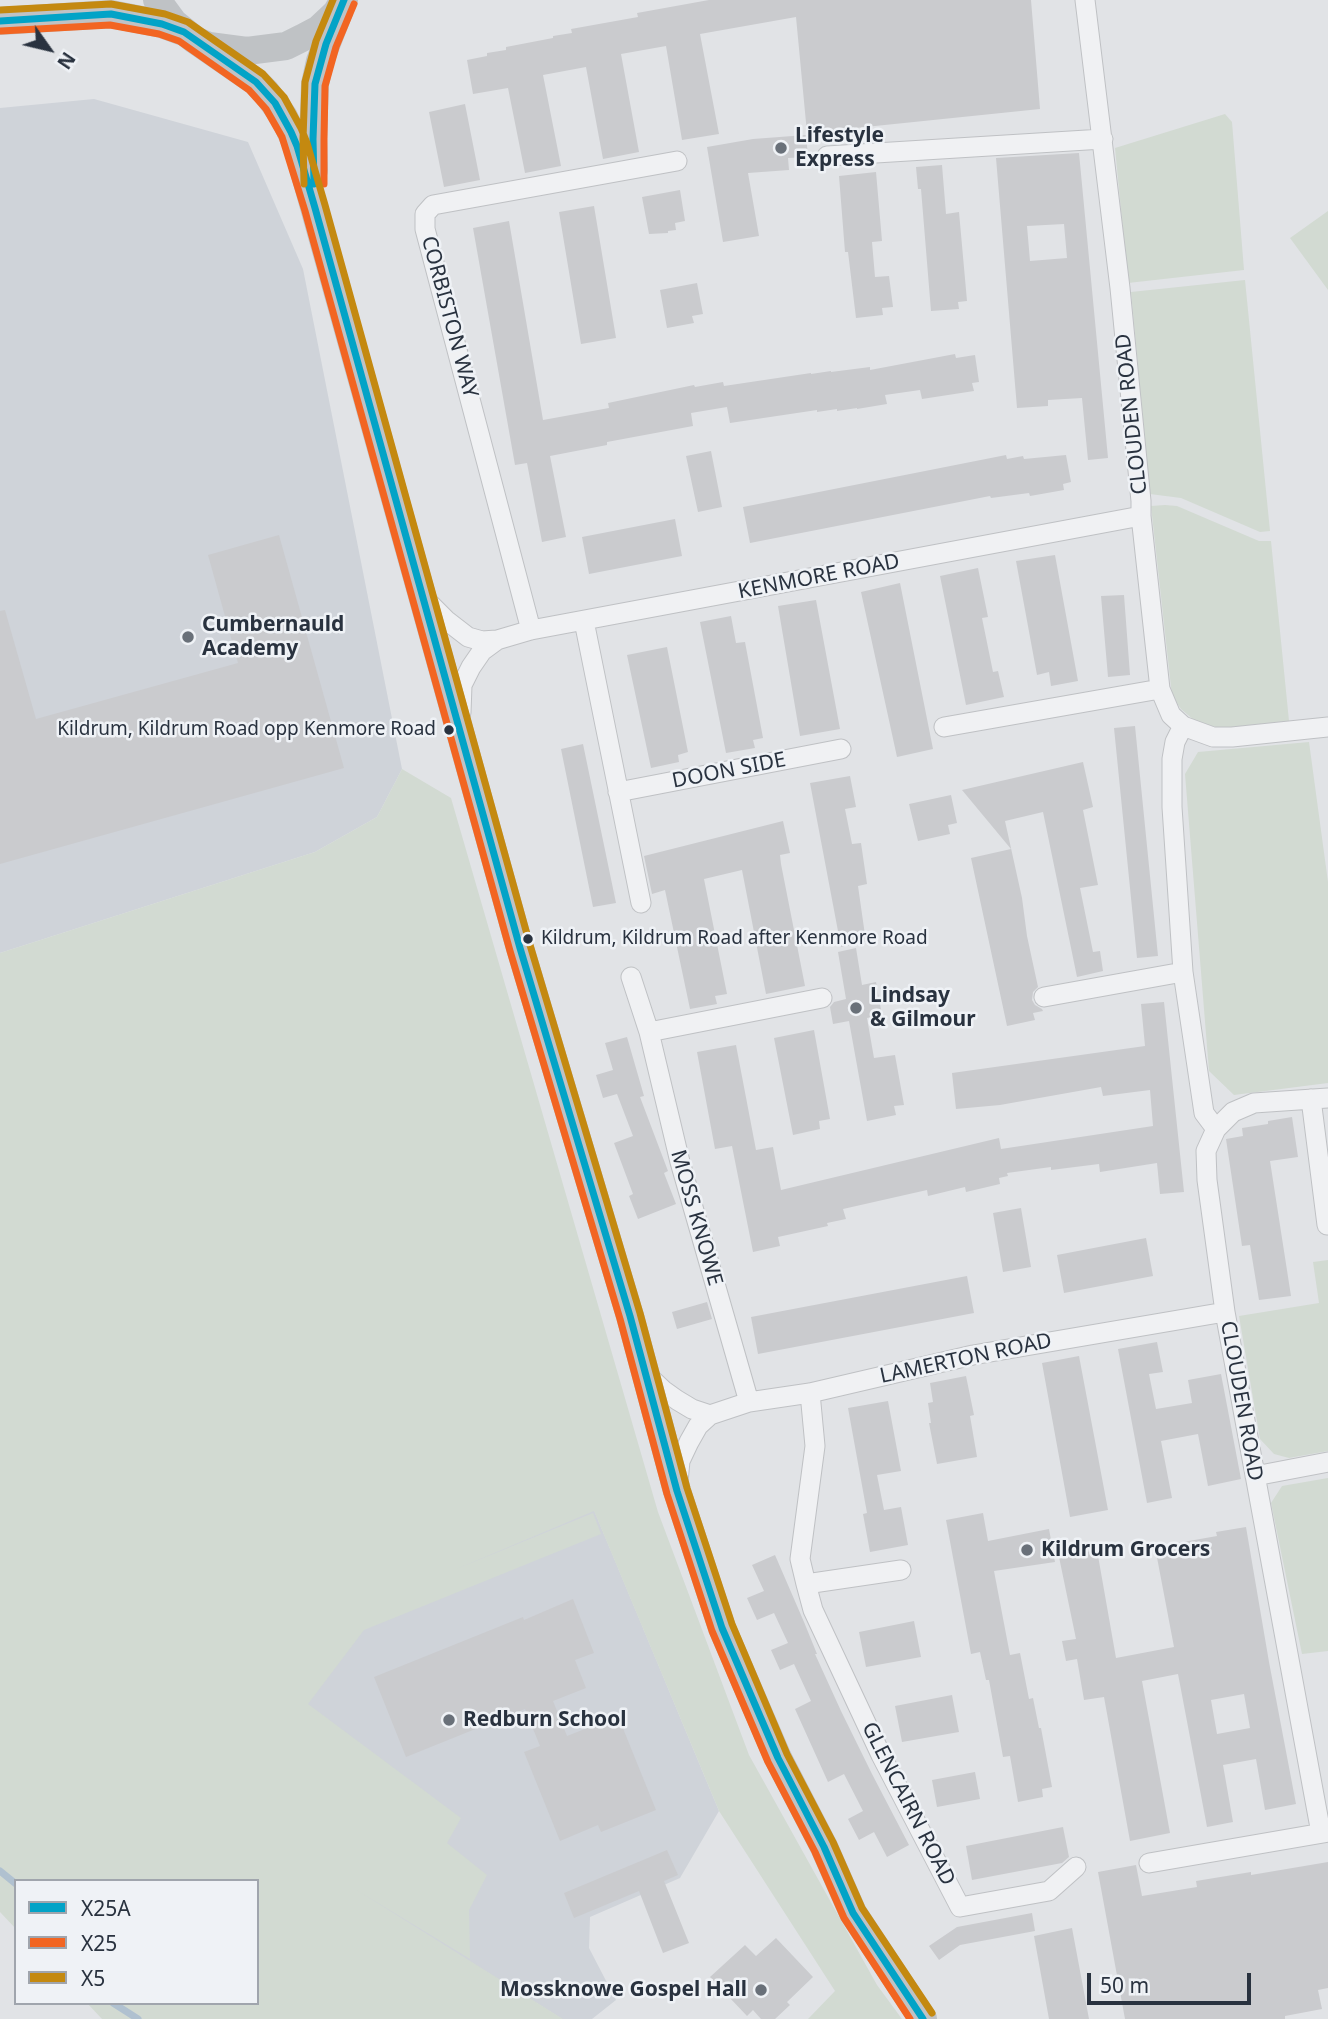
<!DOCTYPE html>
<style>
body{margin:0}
#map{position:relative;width:1328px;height:2019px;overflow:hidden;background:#e1e3e6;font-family:"Noto Sans",sans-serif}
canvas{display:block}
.legend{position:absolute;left:14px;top:1879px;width:245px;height:126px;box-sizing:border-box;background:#eff2f6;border:2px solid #a0a5ad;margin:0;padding:9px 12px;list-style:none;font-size:21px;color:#29323f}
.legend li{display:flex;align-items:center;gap:14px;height:35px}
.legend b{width:35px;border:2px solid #a0a5ad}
.north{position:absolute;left:14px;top:14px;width:70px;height:70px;-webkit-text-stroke:5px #eff2f6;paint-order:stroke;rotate:124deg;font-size:19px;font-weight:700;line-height:28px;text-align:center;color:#29323f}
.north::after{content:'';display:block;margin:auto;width:24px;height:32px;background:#29323f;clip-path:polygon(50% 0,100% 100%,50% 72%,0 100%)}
.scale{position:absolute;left:1087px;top:1973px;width:164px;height:32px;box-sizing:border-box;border:4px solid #29323f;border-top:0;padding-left:9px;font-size:21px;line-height:24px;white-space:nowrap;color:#29323f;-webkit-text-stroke:5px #eff2f6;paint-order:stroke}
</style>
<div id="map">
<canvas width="1328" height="2019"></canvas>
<ul class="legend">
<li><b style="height:9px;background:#02a3c7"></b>X25A</li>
<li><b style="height:9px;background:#f26522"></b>X25</li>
<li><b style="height:9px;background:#c48910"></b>X5</li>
</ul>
<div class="north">N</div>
<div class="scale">50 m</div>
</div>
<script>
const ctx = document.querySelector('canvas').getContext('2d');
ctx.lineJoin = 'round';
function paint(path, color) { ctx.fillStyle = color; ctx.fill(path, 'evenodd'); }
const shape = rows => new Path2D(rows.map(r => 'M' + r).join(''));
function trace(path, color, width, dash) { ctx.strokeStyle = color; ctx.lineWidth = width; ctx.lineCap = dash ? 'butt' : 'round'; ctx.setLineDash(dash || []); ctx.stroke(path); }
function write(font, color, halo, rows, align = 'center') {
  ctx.font = font + ' "Noto Sans",sans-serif'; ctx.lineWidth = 5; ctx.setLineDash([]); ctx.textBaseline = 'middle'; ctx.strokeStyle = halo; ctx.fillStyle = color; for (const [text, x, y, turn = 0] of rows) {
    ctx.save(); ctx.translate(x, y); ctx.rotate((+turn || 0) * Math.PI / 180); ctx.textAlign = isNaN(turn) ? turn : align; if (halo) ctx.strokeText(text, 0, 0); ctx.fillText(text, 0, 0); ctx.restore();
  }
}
paint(shape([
 [94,99,248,142,303,269,402,769,377,817,315,852,0,953,0,108],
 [594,1510,719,1811,680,1878,590,1917,589,1948,616,2000,592,2019,562,2019,186,1786,249,1654]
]), '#cfd3d9');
paint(shape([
 [1225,114,1232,122,1244,270,1128,283,1115,148],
 [1328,211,1328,290,1290,238],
 [1245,280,1270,531,1260,532,1181,498,1150,494,1131,292],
 [1165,505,1177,506,1259,541,1271,541,1289,721,1223,728,1205,725,1195,721,1181,709,1172,696,1151,506],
 [1309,742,1328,882,1328,1083,1234,1095,1209,1071,1185,774,1198,752],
 [402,769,451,798,658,1512,749,1755,877,1985,902,2019,808,2019,835,1991,719,1811,594,1511,454,1570,593,1513,601,1534,364,1630,308,1704,461,1818,447,1843,487,1875,469,1910,470,1959,355,1889,563,2019,102,2019,87,2003,257,2003,257,1881,16,1881,16,1929,0,1912,0,953,315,852,377,817],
 [1328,1260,1328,1451,1289,1458,1274,1454,1260,1439,1239,1316,1319,1303,1313,1262],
 [1328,1478,1328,1651,1302,1654,1271,1503,1282,1486]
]), '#d2dad2');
trace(shape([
 [0,1871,16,1884],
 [113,2003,138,2019]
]), '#b0c1d0', 7);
paint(shape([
 [709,0,1031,0,1040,109,807,133,796,17,700,34,719,134,682,140,666,46,621,54,639,152,603,159,586,67,543,75,561,166,525,173,508,88,473,94,467,60,487,56,487,53,506,50,506,47,553,38,553,36,572,33,571,29,638,17,637,13],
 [465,104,480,180,444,187,429,112],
 [806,135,808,157,788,158,789,170,748,173,759,236,723,242,707,147,753,139],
 [1079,153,1108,458,1088,460,1082,398,1048,400,1048,406,1017,408,996,158],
 [1064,224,1067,258,1030,261,1027,226],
 [942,165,946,214,959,212,967,301,958,302,959,309,931,311,921,189,918,189,916,167],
 [876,172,882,241,872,242,875,277,889,276,893,307,882,308,883,315,856,318,848,252,845,252,839,176],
 [680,190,685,221,675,223,676,230,668,231,668,233,649,234,642,197],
 [594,206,616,338,581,344,559,212],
 [509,221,543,420,609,408,608,403,694,385,695,387,723,382,724,386,811,373,811,374,831,371,831,372,870,367,870,370,955,354,956,358,975,355,979,382,972,383,974,391,922,399,920,390,885,395,887,404,857,409,857,408,837,411,837,409,817,412,817,410,730,423,727,407,691,413,693,426,607,442,607,445,550,456,566,537,542,542,527,463,515,465,473,228],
 [697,283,703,314,692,316,694,323,667,328,660,290],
 [711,451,722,507,698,512,686,456],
 [1006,455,1007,459,1023,456,1024,459,1066,455,1071,482,1063,484,1064,490,1030,496,1029,493,991,498,990,496,750,543,743,507],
 [675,519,682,556,589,574,582,537],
 [279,535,344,768,0,864,0,611,5,610,36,719,238,663,208,555],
 [1055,555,1078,681,1051,686,1049,672,1037,675,1016,561],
 [978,568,988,617,982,618,993,672,998,671,1004,697,966,705,940,576],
 [900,583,933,749,897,757,861,592],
 [1124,595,1130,675,1108,677,1101,596],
 [816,600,840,729,800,736,778,606],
 [731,616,736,643,745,642,763,738,753,740,755,748,726,753,700,622],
 [667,647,688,752,678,755,679,762,651,768,627,655],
 [1135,726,1158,956,1137,958,1114,728],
 [583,744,616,903,593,907,561,749],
 [1083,762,1093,807,1083,810,1098,885,1080,888,1093,952,1100,951,1103,971,1077,977,1043,812,1005,821,1022,898,1027,936,1038,987,1033,992,1032,1000,1035,1005,1042,1009,1043,1011,1033,1013,1035,1020,1007,1026,971,858,1011,849,962,790],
 [850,776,856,807,845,809,852,844,861,843,867,884,858,886,866,942,841,947,810,783],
 [951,795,957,823,948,825,950,834,918,841,909,804],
 [783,821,790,853,780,855,781,864,805,986,766,994,742,870,704,879,727,994,715,996,717,1004,690,1009,665,890,652,894,644,856],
 [856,948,862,985,876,982,882,1015,867,1018,874,1058,895,1055,904,1105,894,1106,896,1115,867,1121,849,1021,833,1024,830,1007,834,1002,846,999,838,952],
 [1164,1002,1184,1192,1160,1194,1157,1163,1100,1172,1099,1164,1051,1170,1051,1167,1007,1173,1008,1176,999,1178,1000,1184,966,1192,965,1187,928,1196,927,1190,843,1209,846,1219,827,1223,828,1226,778,1237,780,1246,753,1252,732,1146,715,1149,697,1052,736,1045,756,1150,773,1147,781,1190,999,1138,1001,1149,1153,1126,1150,1090,1103,1096,1101,1087,1000,1105,956,1109,952,1073,1145,1046,1141,1004],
 [814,1030,830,1119,819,1121,820,1129,793,1135,774,1038],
 [627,1037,644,1096,640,1097,668,1171,664,1173,676,1204,638,1219,629,1196,633,1194,614,1143,633,1136,617,1094,603,1098,596,1075,613,1070,605,1043],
 [1292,1117,1298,1157,1270,1161,1291,1296,1259,1300,1250,1245,1242,1246,1226,1139,1243,1136,1242,1128,1268,1124,1268,1121],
 [1021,1208,1031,1267,1003,1272,993,1213],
 [1146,1238,1153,1276,1064,1293,1057,1255],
 [967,1276,974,1313,758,1354,751,1317],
 [707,1302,712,1319,677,1329,672,1312],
 [1157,1342,1163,1372,1149,1374,1156,1409,1192,1403,1188,1380,1221,1374,1241,1479,1208,1486,1198,1434,1161,1441,1172,1498,1147,1503,1118,1349],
 [1079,1356,1108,1510,1070,1517,1042,1363],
 [966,1376,974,1415,970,1416,977,1457,937,1464,929,1423,931,1423,928,1403,933,1402,930,1383],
 [888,1401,901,1471,877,1475,884,1510,901,1507,908,1545,870,1552,863,1514,867,1513,848,1408],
 [983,1513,988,1541,1049,1529,1055,1562,994,1571,1010,1655,1020,1653,1029,1699,1033,1698,1039,1728,1041,1728,1052,1787,1042,1789,1043,1797,1018,1802,1010,1756,1003,1757,989,1680,986,1680,980,1652,971,1654,946,1520],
 [1246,1527,1269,1662,1296,1804,1265,1810,1256,1759,1223,1765,1233,1822,1207,1827,1178,1674,1142,1681,1170,1833,1130,1841,1104,1697,1084,1700,1077,1659,1066,1661,1062,1641,1076,1639,1059,1557,1097,1550,1116,1658,1174,1647,1155,1547,1217,1536,1216,1532],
 [1244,1694,1250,1728,1217,1734,1211,1700],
 [775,1555,804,1622,817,1654,815,1654,841,1711,872,1774,909,1845,887,1857,874,1832,859,1840,848,1819,863,1811,844,1774,828,1782,795,1709,811,1701,794,1664,780,1670,771,1650,788,1643,774,1613,757,1620,747,1598,764,1591,752,1565],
 [573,1599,594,1653,575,1660,586,1688,553,1701,567,1736,618,1716,656,1810,601,1832,598,1825,560,1841,524,1752,540,1746,525,1709,406,1757,374,1677,523,1617,524,1620],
 [914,1621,921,1657,866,1667,859,1632],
 [952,1695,959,1732,902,1742,895,1706],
 [975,1772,980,1799,937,1807,932,1780],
 [1063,1827,1069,1857,1062,1863,972,1880,966,1846],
 [667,1850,678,1875,664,1881,689,1943,663,1953,639,1891,574,1918,564,1893],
 [1328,1862,1328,1988,1318,1990,1322,2009,1285,2016,1285,2019,1125,2019,1098,1872,1136,1865,1142,1896,1197,1887,1196,1881,1251,1872,1251,1875],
 [1032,1913,1035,1931,960,1945,939,1960,929,1946,957,1927],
 [1072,1928,1089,2019,1049,2019,1034,1936],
 [776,1938,813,1977,787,2002,790,2005,775,2019,761,2019,753,2010,747,2016,710,1977,745,1945,756,1956]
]), '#cacbce');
const street = shape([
 [1085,0,1120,288,1141,501,1141,516,1160,689,1171,715,1183,726,1175,742,1172,759,1172,807,1183,972,1204,1113,1216,1129,1206,1151,1207,1180,1225,1312,1321,1833],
 [827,156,1103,139],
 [425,599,446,620,468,637,482,641,497,640,531,630,1141,516],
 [584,621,641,903],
 [531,630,425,229,425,214,433,205,677,161],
 [461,713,462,685,471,667,482,651,497,640],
 [1183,726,1213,737,1232,737,1328,727],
 [944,727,1160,689],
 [618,792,841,749],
 [631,977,649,1032,680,1162,749,1402],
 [1044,997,1183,972],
 [649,1032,822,998],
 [1311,1099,1327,1225],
 [1216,1129,1233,1112,1254,1103,1328,1098],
 [646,1374,663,1390,677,1400,692,1409,710,1415,749,1402,810,1393,973,1355,1225,1312],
 [810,1393,815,1446,800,1559,806,1584,813,1610,881,1755,960,1907,1049,1891,1076,1867],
 [1255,1476,1328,1462],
 [678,1482,680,1461,689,1442,698,1426,710,1415],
 [806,1584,901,1570],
 [1149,1863,1328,1832]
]);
trace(street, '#bfc1c4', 21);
trace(street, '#f0f1f3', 19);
trace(shape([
 [157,0,174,23,195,40,209,46,247,51,286,46,302,38,319,29,336,13,344,0],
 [0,21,111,14,162,24,181,31],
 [195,40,256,82,266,92,284,117,297,146,520,948,630,1316,677,1491,722,1628,778,1758,824,1847,853,1913,923,2019],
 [314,170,313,139,315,84,320,61,339,12]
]), '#bfc2c5', 28);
trace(shape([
 [0,21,111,14,162,24,184,32,256,82,275,103,291,132,297,146,315,208,520,948,630,1316,677,1491,722,1628,778,1758,824,1847,853,1913,923,2019],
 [314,184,313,139,315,84,326,44,344,0]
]), '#02a3c7', 7);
trace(shape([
 [1,31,110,25,159,34,179,41,249,90,266,109,282,137,305,211,510,951,620,1319,667,1494,712,1631,768,1762,815,1852,844,1918,910,2019],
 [324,184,324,139,325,86,336,47,354,4]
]), '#f26522', 7);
trace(shape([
 [0,10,111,4,165,14,188,22,263,74,284,97,301,128,307,143,325,205,530,945,640,1313,687,1488,732,1624,787,1754,833,1842,862,1908,932,2013],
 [304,184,303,139,305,82,316,41,333,0]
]), '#c48910', 7);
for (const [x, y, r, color] of [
 [781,148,7,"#697079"],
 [188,637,7,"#697079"],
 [449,730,6,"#29323f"],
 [528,939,6,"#29323f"],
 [856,1008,7,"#697079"],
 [1027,1550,7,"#697079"],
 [449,1720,7,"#697079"],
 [761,1990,7,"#697079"]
]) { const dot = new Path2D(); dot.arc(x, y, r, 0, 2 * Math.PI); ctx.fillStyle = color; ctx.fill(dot); trace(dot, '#eff2f6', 2.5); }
write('19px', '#29323f', '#eff2f6', [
 ["Kildrum, Kildrum Road opp Kenmore Road",436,730],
 ["Kildrum, Kildrum Road after Kenmore Road",541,939,"left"]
], 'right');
write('bold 21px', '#29323f', '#eff2f6', [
 ["Lifestyle",795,136],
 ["Express",795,160],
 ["Cumbernauld",202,625],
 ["Academy",202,649],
 ["Lindsay",870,996],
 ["& Gilmour",870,1020],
 ["Kildrum Grocers",1041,1550],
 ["Redburn School",463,1720],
 ["Mossknowe Gospel Hall",747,1990,"right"]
], 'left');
write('21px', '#29323f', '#eff2f6', [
 ["CORBISTON WAY",449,317,75],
 ["CLOUDEN ROAD",1132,414,-96],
 ["KENMORE ROAD",819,577,-11],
 ["DOON SIDE",729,771,-11],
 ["MOSS KNOWE",696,1218,74],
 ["LAMERTON ROAD",966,1359,-12],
 ["CLOUDEN ROAD",1241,1401,80],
 ["GLENCAIRN ROAD",908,1804,63]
]);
</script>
